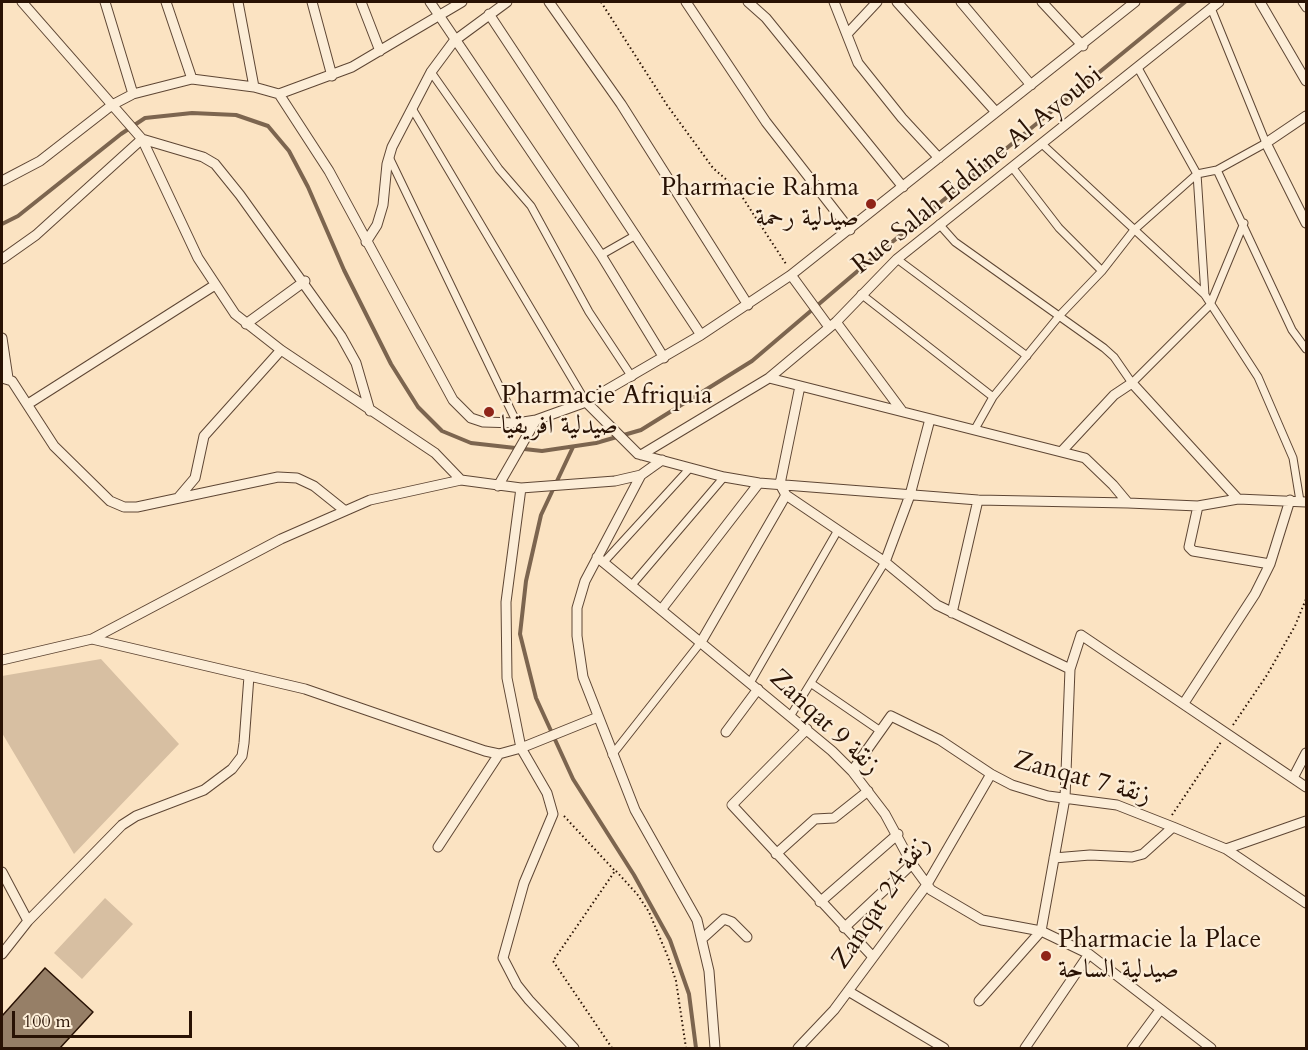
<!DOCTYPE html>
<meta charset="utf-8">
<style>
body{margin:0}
#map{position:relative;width:1308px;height:1050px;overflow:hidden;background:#fbe3c2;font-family:Cardo,serif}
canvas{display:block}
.frame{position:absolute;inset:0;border:3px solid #291204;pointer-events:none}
.scale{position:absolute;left:12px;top:1011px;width:180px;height:27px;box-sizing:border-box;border:3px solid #291204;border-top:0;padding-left:8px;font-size:18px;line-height:21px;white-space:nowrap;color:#291204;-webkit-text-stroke:4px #fcedd7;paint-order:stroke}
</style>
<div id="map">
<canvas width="1308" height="1050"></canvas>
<div class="frame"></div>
<div class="scale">100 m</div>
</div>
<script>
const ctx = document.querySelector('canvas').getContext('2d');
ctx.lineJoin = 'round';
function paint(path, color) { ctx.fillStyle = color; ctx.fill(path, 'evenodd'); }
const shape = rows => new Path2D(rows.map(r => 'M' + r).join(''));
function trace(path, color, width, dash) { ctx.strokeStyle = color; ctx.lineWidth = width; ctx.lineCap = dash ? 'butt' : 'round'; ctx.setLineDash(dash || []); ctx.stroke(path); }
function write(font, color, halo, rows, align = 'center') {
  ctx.font = font + ' Cardo,Amiri,serif'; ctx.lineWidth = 4.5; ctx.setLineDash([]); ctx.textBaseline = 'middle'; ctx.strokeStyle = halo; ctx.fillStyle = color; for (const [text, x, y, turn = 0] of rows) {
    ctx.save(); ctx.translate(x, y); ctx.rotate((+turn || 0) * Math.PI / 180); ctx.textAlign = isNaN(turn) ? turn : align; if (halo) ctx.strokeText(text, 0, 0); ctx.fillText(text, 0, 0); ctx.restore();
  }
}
paint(shape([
 [101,659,179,744,74,854,2,733,2,676],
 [105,898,133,924,82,979,54,953]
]), '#d7bfa2');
trace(shape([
 [2,224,18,216,121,134,145,118,192,113,236,115,268,126,289,151,308,187,344,270,391,364,418,407,442,431,471,443,542,451,596,443,641,430,752,361,880,252,1185,2],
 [573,447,541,515,526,581,520,634,536,698,573,779,634,875,670,940,689,994,696,1048]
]), '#7c654f', 4);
const building = shape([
 [45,968,93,1012,60,1048,2,1048,2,1016,45,968]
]);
paint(building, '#967f67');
trace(building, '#291204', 1.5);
const pedestrian = shape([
 [1302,2,1306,8],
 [1138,68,1197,174,1205,295],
 [431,72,499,169,531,206,589,312,632,377],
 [413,110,586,402],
 [1042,144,1205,295,1258,377,1293,458,1300,501],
 [389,157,517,423],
 [1012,167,1059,228,1102,271],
 [1217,170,1292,330,1306,349],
 [939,224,955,242,1104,348,1114,357,1132,383,1210,305,1244,223],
 [601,255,636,235],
 [897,259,1027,356],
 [861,294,993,397],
 [975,429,993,397,1060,315,1102,271,1134,230,1197,174,1217,170,1266,143,1211,8],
 [603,563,690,468],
 [631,586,724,477],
 [750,683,838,530],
 [812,684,879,730],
 [791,715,885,562],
 [612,755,701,642]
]);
const minor = shape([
 [22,2,142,139,198,258,235,314,281,350,435,453,461,480],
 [105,2,133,94],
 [166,2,192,79],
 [238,2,254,87],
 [312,2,332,76],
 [361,2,380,51],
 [430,2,601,255,664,358],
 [549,2,621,104,748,305],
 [686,2,766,122,850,230],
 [748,2,766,18,903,187],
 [834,2,858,63,902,118,939,158],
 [897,2,996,112],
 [961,2,1031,85],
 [1042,2,1083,46],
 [1260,2,1306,81],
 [489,14,701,335],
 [848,33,877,2],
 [279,94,352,67,462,2],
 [1306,116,1266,143,1306,223],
 [2,181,40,161,112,105,133,94,192,79,254,87,279,94,329,171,453,400,471,418,483,422,517,423,536,420,586,402,638,454,724,477,759,483,978,500,1128,503],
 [366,242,377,225,383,205,387,164,392,147,431,72,454,41,507,2],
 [2,259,36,235,142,139,203,157,215,164,240,195,341,336,356,363,370,411],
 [791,275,829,327],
 [836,322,902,411],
 [246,324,305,281],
 [2,338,8,378],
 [2,378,12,381,54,446,110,501,124,507,137,507,278,477,297,478,314,486,344,510],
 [769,378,1085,458,1113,485,1128,503,1198,506,1238,499,1306,502],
 [800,386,780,484,786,495,885,562,937,605,1070,669],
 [586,402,701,335,791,275,1135,2],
 [28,404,215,285],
 [1062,451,1114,395,1132,383,1238,499],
 [641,455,769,378,836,322,897,259,1219,2],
 [641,475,585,581,577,608,577,636,583,677,635,810,697,920,709,971,715,1048],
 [498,486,536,420],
 [178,498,195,478,204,436,281,350],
 [1198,506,1189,547,1193,551,1270,564],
 [597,557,832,751,852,771,885,814,912,864,931,890,982,920,1041,931,1089,954,1211,1048],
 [885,562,910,495,930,419],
 [661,610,759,483],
 [952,613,978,500],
 [92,639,305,689,485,751,499,754,521,748,598,717],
 [701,642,786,495],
 [2,660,92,639,281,539,370,500,461,480,521,488],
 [1184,703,1255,594,1270,564,1290,500],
 [807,729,732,805,873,957],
 [726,732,758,689],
 [852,771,891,716,940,740,991,774,1012,785,1048,796,1117,805,1173,827],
 [1293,778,1306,753],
 [438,847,499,754],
 [1226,849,1306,903],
 [776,854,815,819,834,818,868,791],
 [1054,858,1090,855,1132,857,1143,854,1173,827,1226,849,1306,821],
 [2,872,28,921,2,954],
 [820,902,898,834],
 [28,921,122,825,136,816,204,790,232,769,242,756,244,743,249,676],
 [844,928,912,864],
 [702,939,724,919,732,922,747,937],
 [848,991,944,1048],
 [979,1001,1041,931,1065,798,1070,669,1081,635,1306,787],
 [574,1048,529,1000,517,985,503,958,524,883,553,814,547,793,521,748,507,678,506,602,521,488,615,481,641,475,662,460],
 [798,1048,834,1010,926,886,991,774],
 [1025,1048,1089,954],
 [1132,1048,1160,1010]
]);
trace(pedestrian, '#5e4634', 9);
trace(minor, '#5e4634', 11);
trace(shape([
 [601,2,667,105,713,168,737,189,786,264],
 [1233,725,1267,675,1295,626,1306,599],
 [1172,815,1221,742],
 [564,816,615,871,553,961,612,1048],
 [616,871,637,894,649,912,668,957,676,981,686,1048]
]), '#291204', 2, [1.5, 3]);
trace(pedestrian, '#fcedd7', 7);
trace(minor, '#fcedd7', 9);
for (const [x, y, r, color] of [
 [871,204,6,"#8f2418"],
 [489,412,6,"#8f2418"],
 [1046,956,6,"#8f2418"]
]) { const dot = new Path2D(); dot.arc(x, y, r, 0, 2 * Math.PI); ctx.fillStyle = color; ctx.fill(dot); trace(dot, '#fcedd7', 2); }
write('26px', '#291204', '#fcedd7', [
 ["Rue Salah Eddine Al Ayoubi",978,171,-39],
 ["Zanqat 9 زنقة",824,723,43],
 ["Zanqat 7 زنقة",1082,779,15],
 ["Zanqat 24 زنقة",882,903,-56]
]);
write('26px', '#291204', '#fcedd7', [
 ["Pharmacie Rahma",859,189,"right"],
 ["صيدلية رحمة",859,219,"right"],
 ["Pharmacie Afriquia",501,397],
 ["صيدلية افريقيا",501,427],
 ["Pharmacie la Place",1058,941],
 ["صيدلية الساحة",1058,971]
], 'left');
</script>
